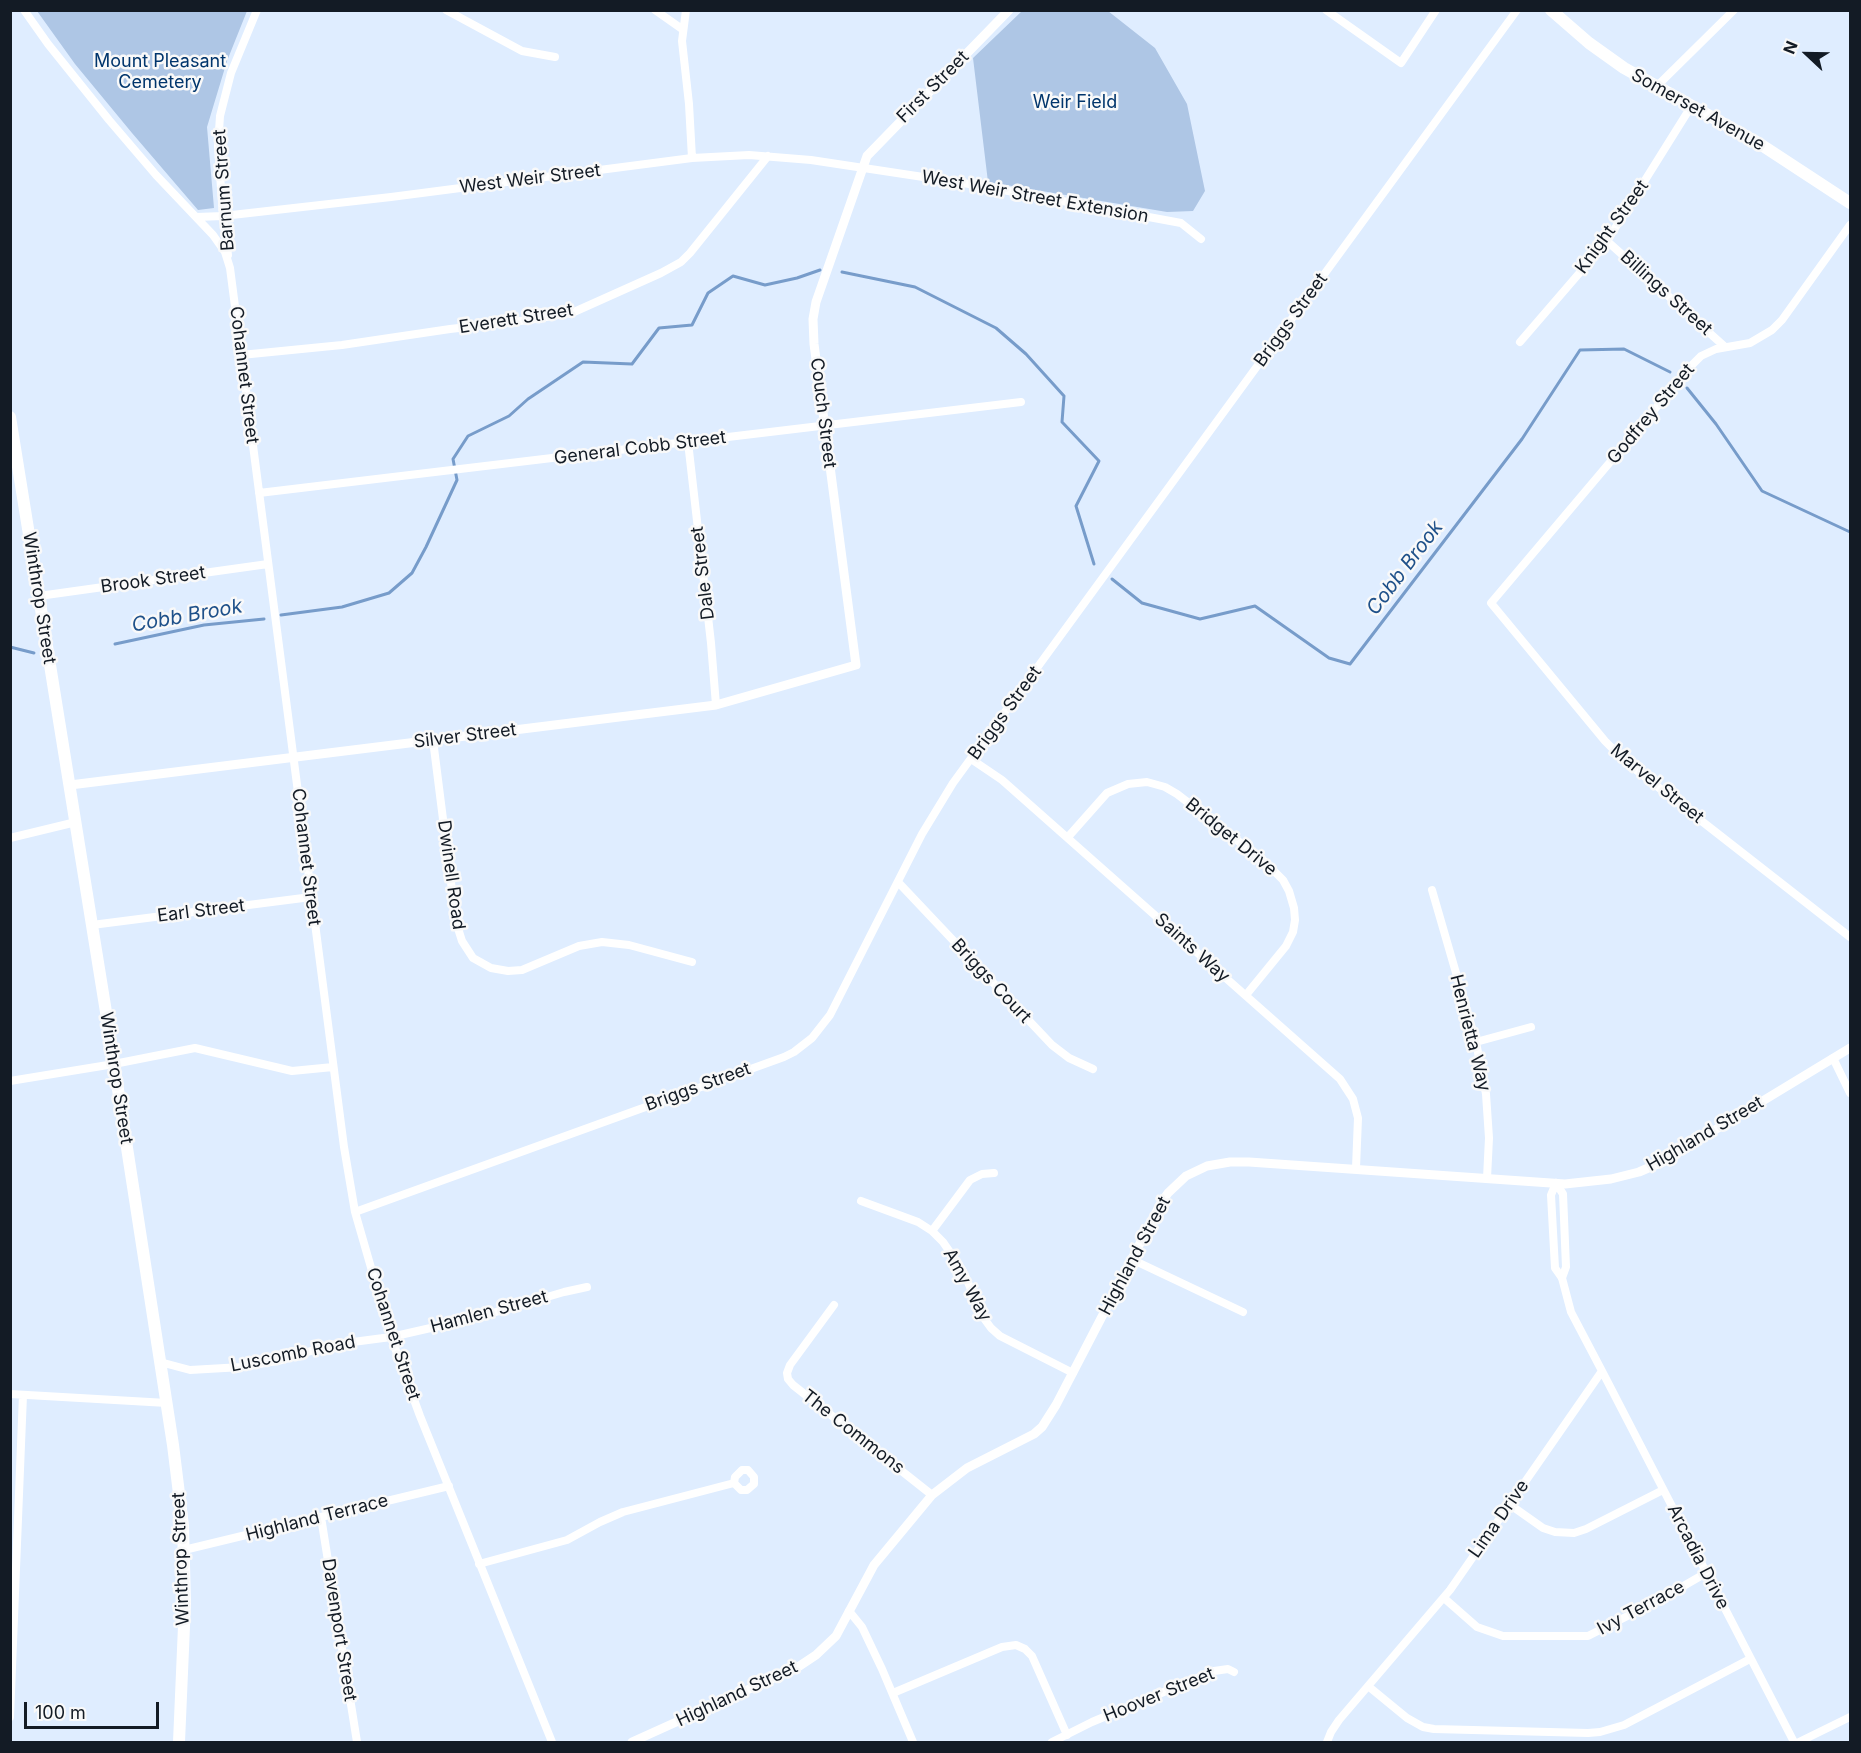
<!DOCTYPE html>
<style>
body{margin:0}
#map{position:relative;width:1861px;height:1753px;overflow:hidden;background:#dfedff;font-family:Inter,sans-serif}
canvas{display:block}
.frame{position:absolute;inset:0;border:12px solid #131b25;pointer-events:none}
.north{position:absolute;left:1777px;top:24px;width:60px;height:60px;-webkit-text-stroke:4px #f9f9f9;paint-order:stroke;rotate:292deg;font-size:16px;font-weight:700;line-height:24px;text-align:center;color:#131b25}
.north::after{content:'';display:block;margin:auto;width:21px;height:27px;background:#131b25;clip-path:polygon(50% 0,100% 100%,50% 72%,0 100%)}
.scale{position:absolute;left:24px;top:1702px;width:135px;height:27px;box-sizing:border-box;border:3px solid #131b25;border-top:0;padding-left:8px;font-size:18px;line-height:21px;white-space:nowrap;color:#131b25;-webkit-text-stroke:4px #f9f9f9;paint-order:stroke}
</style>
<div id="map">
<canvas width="1861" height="1753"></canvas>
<div class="frame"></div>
<div class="north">N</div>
<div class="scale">100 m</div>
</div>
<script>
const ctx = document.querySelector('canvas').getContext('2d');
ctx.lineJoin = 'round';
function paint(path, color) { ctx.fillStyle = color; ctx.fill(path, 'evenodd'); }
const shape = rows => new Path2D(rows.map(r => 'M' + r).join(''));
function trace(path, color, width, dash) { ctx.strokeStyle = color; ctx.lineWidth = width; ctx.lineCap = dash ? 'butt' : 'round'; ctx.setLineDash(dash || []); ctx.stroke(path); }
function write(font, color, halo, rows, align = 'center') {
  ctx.font = font + ' Inter,sans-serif'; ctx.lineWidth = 5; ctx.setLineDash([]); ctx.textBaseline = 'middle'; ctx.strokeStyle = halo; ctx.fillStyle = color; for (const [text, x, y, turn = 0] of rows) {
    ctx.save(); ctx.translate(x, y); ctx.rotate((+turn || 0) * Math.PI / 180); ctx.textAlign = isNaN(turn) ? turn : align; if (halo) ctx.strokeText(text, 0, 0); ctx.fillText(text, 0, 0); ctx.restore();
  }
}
paint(shape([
 [37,11,247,11,227,61,207,127,214,208,198,210,132,133,75,64],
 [1022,11,1108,11,1155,48,1187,104,1205,191,1193,211,1167,212,988,182,973,58]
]), '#aec6e5');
trace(shape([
 [842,272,915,287,996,328,1026,354,1064,396,1062,422,1099,461,1076,506,1094,564],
 [1687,388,1716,424,1762,491,1850,532],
 [1112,579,1142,603,1200,619,1255,606,1329,658,1350,664,1522,439,1580,350,1624,349,1670,372],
 [281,615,342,607,389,593,412,573,426,547,457,480,453,459,468,436,509,416,528,399,583,362,632,364,659,328,692,325,708,293,733,276,765,285,797,278,820,270],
 [115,644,204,625,264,619],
 [10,647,34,653]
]), '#779cca', 3);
trace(shape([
 [24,10,48,44,109,120,156,175,213,235,225,252,230,268,344,1147,355,1212,391,1337,420,1416,552,1742],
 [446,10,522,51,555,57],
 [655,10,682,29],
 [686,10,682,41,689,104,692,158],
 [1326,10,1401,63,1436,10],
 [1657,86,1734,10],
 [197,217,223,216,391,197,692,158,749,155,811,160,976,185,1181,223,1201,239],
 [1850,225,1782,320,1772,330,1750,343,1716,349,1701,356,1693,364,1491,603,1605,741,1626,762,1850,937],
 [1607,241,1724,346],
 [228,255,223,216,218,146,220,116,231,73,257,10],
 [1520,342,1607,241,1692,105],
 [241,355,342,345,450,329,529,320,574,312,661,273,681,262,690,253,768,156],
 [688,442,711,643,716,705],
 [259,493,1021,402],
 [39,596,268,564],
 [433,740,456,922,462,941,473,958,491,968,508,971,522,970,579,946,602,942,629,945,692,962],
 [971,759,1002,780,1340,1079,1353,1099,1358,1118,1356,1168],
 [1068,837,1107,793,1128,784,1147,782,1165,787,1177,794,1264,861,1283,880,1289,891,1294,908,1295,920,1293,932,1286,946,1246,995],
 [10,838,76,822],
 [898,882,1052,1045,1069,1058,1093,1069],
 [1432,890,1476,1042,1486,1094,1489,1138,1487,1178],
 [92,925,311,897],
 [1476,1042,1531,1027],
 [1833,1058,1850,1093],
 [10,1081,114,1064,195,1048,292,1071,333,1067],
 [1556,1183,1563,1194,1566,1267,1562,1278],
 [861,1201,918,1222,932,1231,943,1242,963,1271,983,1317,991,1328,1000,1336,1073,1373],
 [355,1212,784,1057,794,1052,812,1038,830,1015,922,834,953,783,1517,10],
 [932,1231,970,1180,982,1174,994,1173],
 [1131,1259,1243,1312],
 [834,1305,790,1365,787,1373,788,1379,793,1385,932,1495],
 [160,1362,190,1370,242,1367,282,1360,330,1345,391,1337,479,1317,564,1292,587,1287],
 [1602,1371,1794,1742],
 [10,1394,167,1403],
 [1509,1504,1543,1528,1555,1532,1574,1533,1586,1529,1663,1490],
 [321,1517,357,1742],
 [184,1550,449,1486],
 [479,1564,567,1540,600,1522,623,1512,734,1483,741,1490,747,1490,754,1484,754,1477,748,1470,742,1470,735,1477,734,1483],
 [1444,1598,1477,1627,1503,1636,1588,1636,1661,1599,1706,1573],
 [849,1611,862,1627,882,1669,913,1742],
 [1368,1686,1407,1718,1423,1727,1434,1729,1588,1733,1600,1732,1624,1725,1750,1659],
 [893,1693,1002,1647,1016,1645,1025,1649,1032,1656,1067,1735],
 [10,1717,23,1395],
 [1052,1742,1092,1722,1214,1671,1228,1669,1234,1672],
 [1327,1742,1331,1732,1339,1720,1450,1590,1602,1371,1571,1312,1562,1278,1555,1268,1551,1195,1556,1183],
 [1799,1742,1850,1717]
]), '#fff', 8);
trace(shape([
 [70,785,716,705,856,665,814,344,813,319,816,302,867,156,1009,10],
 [632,1742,798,1667,816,1655,836,1636,874,1565,932,1495,967,1468,1034,1434,1042,1427,1056,1405,1161,1203,1168,1193,1186,1176,1207,1166,1230,1162,1249,1162,1565,1184,1611,1179,1639,1172,1662,1162,1850,1048]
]), '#fff', 9);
trace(shape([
 [1551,10,1589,43,1624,68,1760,144,1850,203]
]), '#fff', 12);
trace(shape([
 [10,417,106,1012,173,1445,183,1526,185,1603,179,1742]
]), '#fff', 12);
write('18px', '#00356c', '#f9f9f9', [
 ["Mount Pleasant",160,62],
 ["Cemetery",160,83],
 ["Weir Field",1075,103]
]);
write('18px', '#131b25', '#f9f9f9', [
 ["First Street",933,87,-45],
 ["Somerset Avenue",1698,110,29],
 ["West Weir Street",530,179,-7],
 ["Barnum Street",224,190,-94],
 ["West Weir Street Extension",1035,197,10],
 ["Knight Street",1612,227,-54],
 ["Billings Street",1666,293,42],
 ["Everett Street",516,319,-9],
 ["Briggs Street",1291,320,-54],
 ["Cohannet Street",244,375,83],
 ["Couch Street",823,413,83],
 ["Godfrey Street",1651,414,-50],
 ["General Cobb Street",640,448,-7],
 ["Dale Street",703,573,-97],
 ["Brook Street",153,580,-8],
 ["Winthrop Street",39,598,81],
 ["Briggs Street",1005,713,-54],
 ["Silver Street",465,736,-7],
 ["Marvel Street",1657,784,39],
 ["Bridget Drive",1231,837,39],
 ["Cohannet Street",306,857,83],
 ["Dwinell Road",451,875,82],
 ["Earl Street",201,911,-7],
 ["Saints Way",1192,948,42],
 ["Briggs Court",991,981,47],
 ["Henrietta Way",1470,1033,76],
 ["Winthrop Street",116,1078,81],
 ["Briggs Street",698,1087,-20],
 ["Highland Street",1705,1134,-30],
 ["Highland Street",1135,1256,-62],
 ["Amy Way",967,1285,61],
 ["Hamlen Street",489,1312,-15],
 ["Cohannet Street",393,1334,72],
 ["Luscomb Road",293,1354,-11],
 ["The Commons",853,1432,38],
 ["Highland Terrace",317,1518,-14],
 ["Lima Drive",1499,1519,-55],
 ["Arcadia Drive",1698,1557,63],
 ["Winthrop Street",181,1559,-92],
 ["Ivy Terrace",1641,1608,-28],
 ["Davenport Street",339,1630,81],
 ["Highland Street",737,1694,-25],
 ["Hoover Street",1159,1695,-22]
]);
write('italic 20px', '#1f518a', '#f9f9f9', [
 ["Cobb Brook",1405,568,-53],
 ["Cobb Brook",187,616,-10]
]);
</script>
